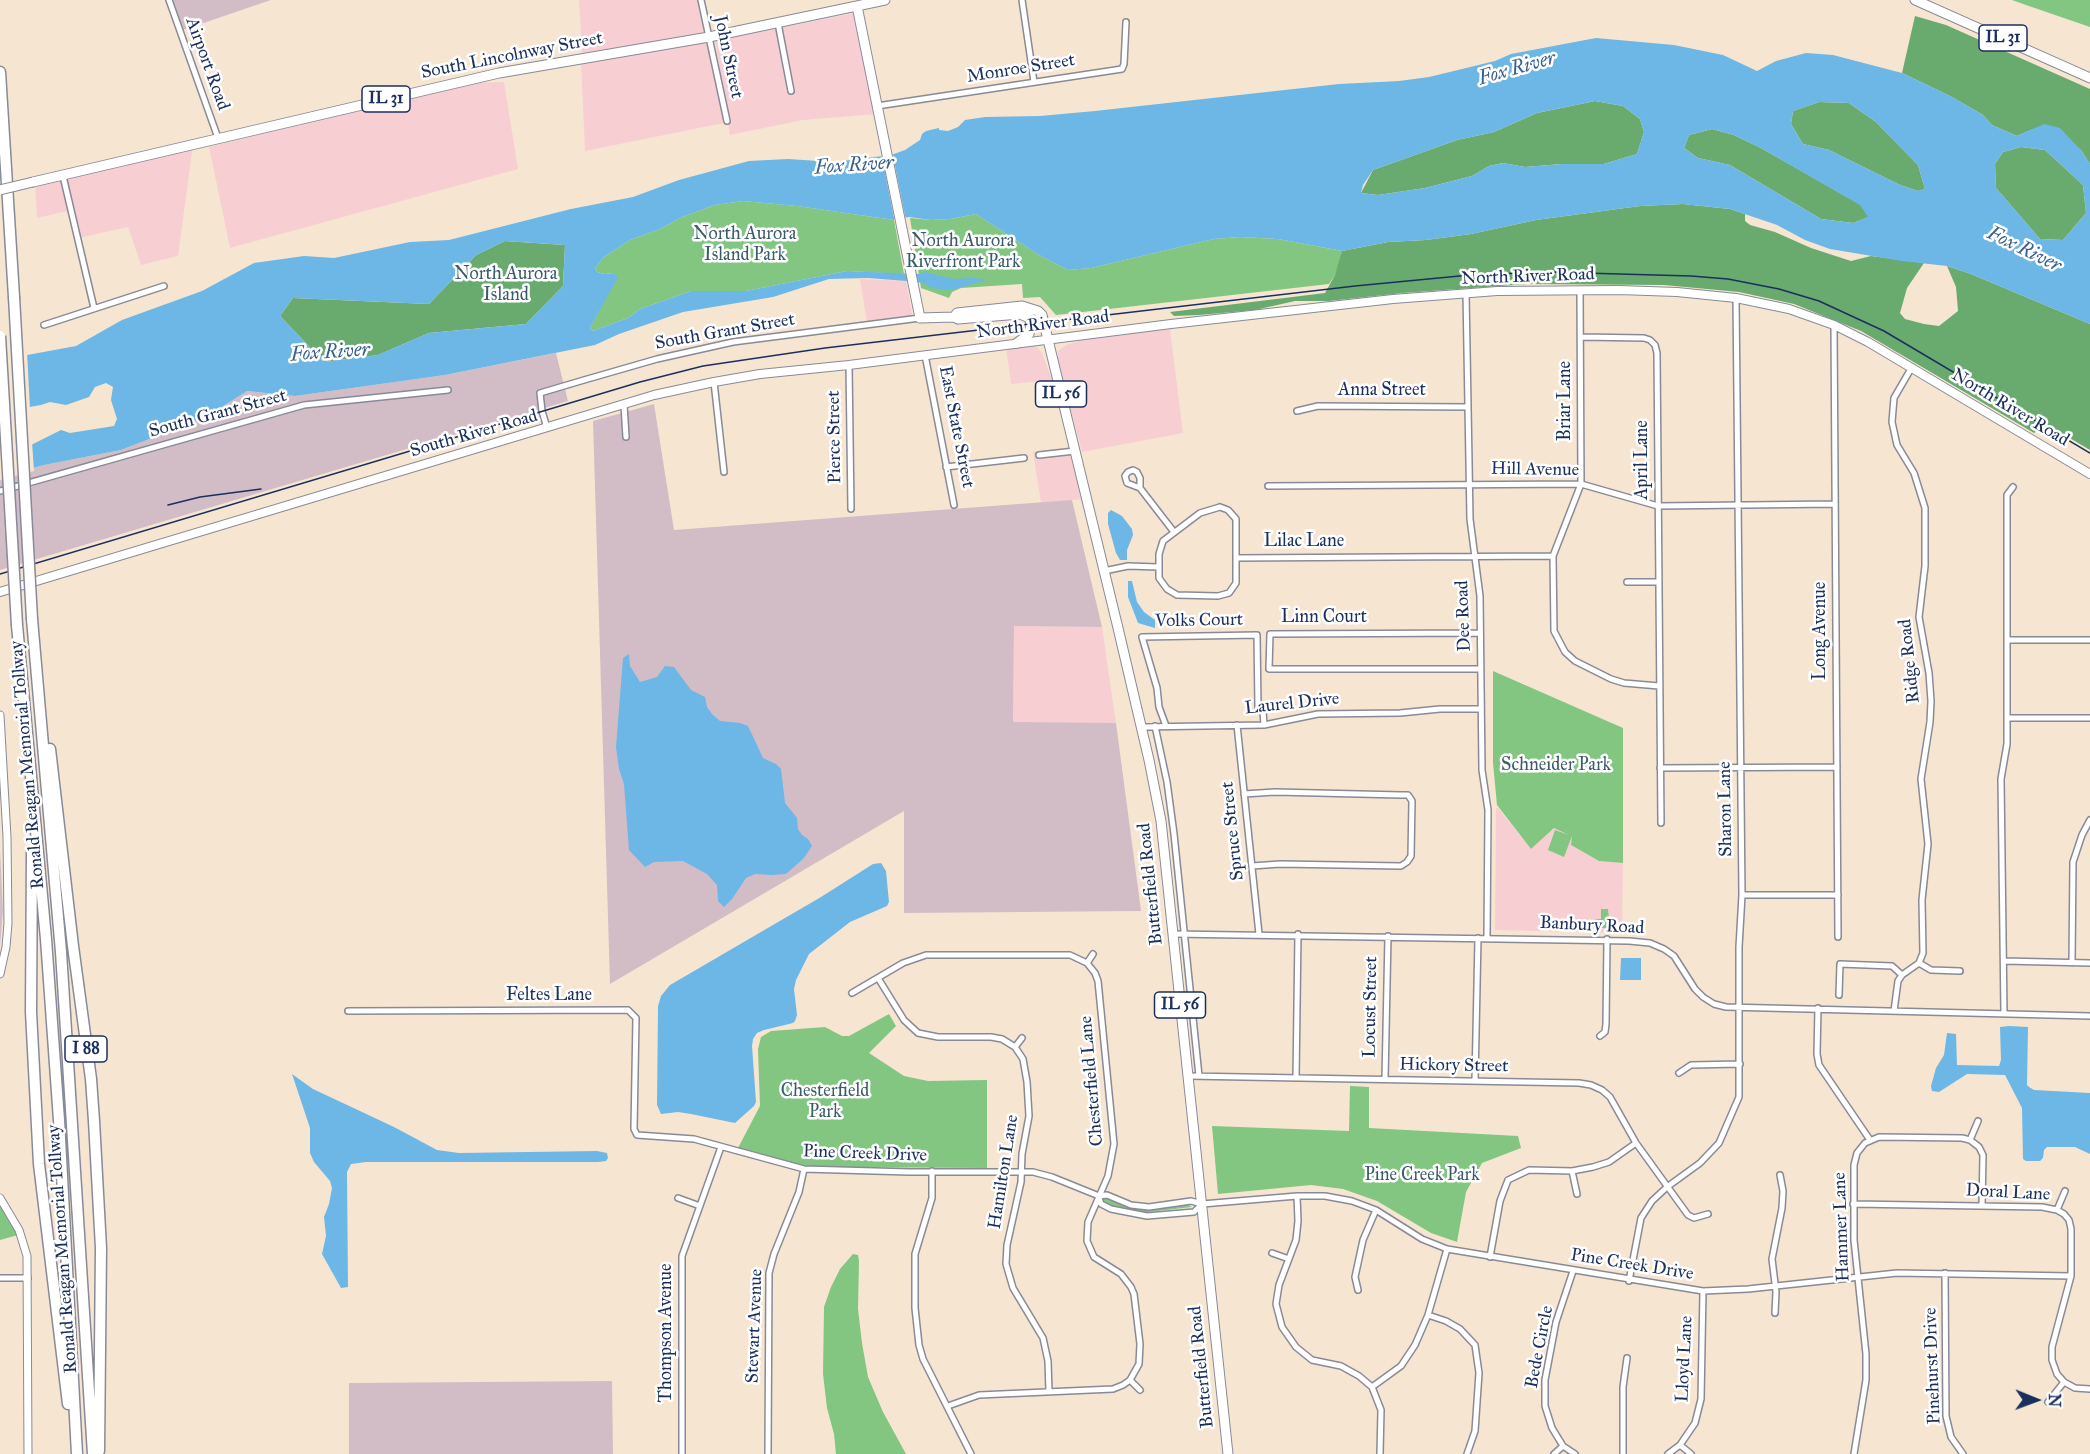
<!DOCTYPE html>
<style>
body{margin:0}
#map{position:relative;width:2090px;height:1454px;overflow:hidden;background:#f6e6d1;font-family:"IM FELL Great Primer",serif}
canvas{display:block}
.north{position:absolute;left:2006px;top:1370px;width:60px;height:60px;-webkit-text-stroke:4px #fff;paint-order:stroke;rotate:91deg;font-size:16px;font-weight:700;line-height:24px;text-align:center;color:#1b2f5e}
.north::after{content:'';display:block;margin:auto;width:21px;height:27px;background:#1b2f5e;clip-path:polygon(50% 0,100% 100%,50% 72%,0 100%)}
</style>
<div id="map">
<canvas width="2090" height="1454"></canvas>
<div class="north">N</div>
</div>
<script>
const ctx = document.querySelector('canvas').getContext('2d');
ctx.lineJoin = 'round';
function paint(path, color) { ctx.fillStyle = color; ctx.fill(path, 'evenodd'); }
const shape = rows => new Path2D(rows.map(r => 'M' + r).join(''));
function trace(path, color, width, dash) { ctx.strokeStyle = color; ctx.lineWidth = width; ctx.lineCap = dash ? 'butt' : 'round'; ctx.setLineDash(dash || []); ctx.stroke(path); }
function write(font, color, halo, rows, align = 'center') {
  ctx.font = font + ' "IM FELL Great Primer",serif'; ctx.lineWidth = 5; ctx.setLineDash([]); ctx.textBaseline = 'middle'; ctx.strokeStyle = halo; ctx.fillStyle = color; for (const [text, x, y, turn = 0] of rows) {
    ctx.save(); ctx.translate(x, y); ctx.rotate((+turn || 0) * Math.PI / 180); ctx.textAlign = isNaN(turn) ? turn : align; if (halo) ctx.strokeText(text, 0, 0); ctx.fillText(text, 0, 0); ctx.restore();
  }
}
paint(shape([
 [579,0,698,0,704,32,696,35,582,53],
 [854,13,877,114,803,120,730,135,715,41],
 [704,42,708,46,724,123,585,151,581,62],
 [504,82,518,169,230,248,209,147,470,83],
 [193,145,178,256,141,265,128,227,79,238,64,177],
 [62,176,71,210,37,218,35,182],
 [860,279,906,281,913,318,867,323],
 [1170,329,1183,433,1082,452,1058,361,1058,351,1066,345,1082,340],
 [1033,346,1037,347,1042,353,1052,380,1011,384,1006,347],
 [1070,447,1084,499,1041,503,1033,452],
 [1014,626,1102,627,1116,723,1013,723],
 [1496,808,1498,808,1531,849,1554,828,1573,836,1571,845,1599,861,1623,863,1622,933,1495,930]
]), '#f7cfd3');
paint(shape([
 [172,0,271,0,183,30],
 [556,353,568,401,0,570,0,477,44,465,121,450,206,417,247,391,295,396,445,375],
 [654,404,674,530,1072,500,1102,627,1014,626,1013,722,1116,723,1141,911,904,913,904,811,610,984,593,421],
 [0,849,3,911,0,946],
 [612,1381,613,1454,349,1454,349,1383]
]), '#d2bdc7');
paint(shape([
 [2012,0,2090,0,2090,27,2026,5],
 [743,201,797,206,894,220,904,274,847,271,746,291,691,291,640,309,628,318,593,331,590,328,617,277,613,273,605,274,597,272,595,268,604,257,630,240,660,229,682,217,715,205],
 [976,214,1039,255,1068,270,1091,268,1214,239,1240,237,1278,239,1342,251,1341,260,1335,275,1329,284,1056,315,1040,297,1023,298,1022,284,961,288,952,292,949,298,921,288,910,218,931,220,950,219],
 [1493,671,1623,728,1623,863,1599,861,1571,845,1572,836,1564,857,1548,850,1555,830,1569,835,1554,828,1531,849,1497,805,1493,763],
 [1601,909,1608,909,1609,919,1616,919,1616,928,1594,928,1594,919,1601,919],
 [889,1014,896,1026,869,1053,904,1076,928,1081,987,1080,987,1168,819,1167,802,1165,738,1148,760,1106,758,1049,761,1037,771,1031,825,1027,842,1036,849,1036],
 [1350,1086,1369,1087,1369,1128,1518,1136,1521,1148,1482,1163,1466,1192,1457,1242,1431,1233,1377,1201,1343,1189,1311,1185,1218,1194,1212,1126,1349,1131],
 [1105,1197,1124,1205,1139,1209,1152,1209,1188,1205,1192,1207,1140,1213,1121,1210,1103,1202,1102,1199],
 [0,1203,8,1213,18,1235,0,1240],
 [853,1254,858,1255,859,1261,858,1309,862,1343,868,1377,883,1412,906,1454,836,1454,834,1434,827,1408,823,1374,824,1307,831,1287,840,1269]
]), '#82c681');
paint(shape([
 [1915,16,1946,25,2090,89,2090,164,2081,150,2033,129,2017,136,1992,125,1983,115,1952,97,1902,73],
 [1595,101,1623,106,1640,119,1644,132,1637,154,1604,164,1562,164,1525,167,1503,163,1489,166,1472,176,1425,188,1378,195,1361,193,1373,170,1457,140,1494,132,1537,113],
 [1819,102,1849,103,1876,122,1918,165,1925,189,1918,191,1900,185,1829,150,1803,144,1791,124,1793,111],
 [1712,129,1734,135,1761,148,1861,205,1869,217,1853,223,1821,219,1730,165,1698,158,1684,148,1689,135],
 [2021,147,2045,150,2083,185,2086,213,2063,240,2040,239,1996,188,1995,164,2003,152],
 [1683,204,1730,209,1745,214,1745,221,1750,225,1775,232,1811,248,1851,261,1871,256,1924,263,1907,288,1900,313,1905,319,1924,324,1939,326,1958,311,1956,287,1947,266,1971,274,2090,324,2090,450,2046,424,2034,433,1861,331,1794,304,1739,292,1664,285,1528,284,1402,293,1329,301,1295,301,1255,310,1199,315,1174,316,1170,312,1325,293,1335,275,1342,251,1388,242,1426,240,1471,234,1536,220,1640,206],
 [505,241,565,245,563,286,526,324,429,333,378,355,324,362,280,316,293,298,429,304,476,255]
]), '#69ab6f');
paint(shape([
 [1596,38,1674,45,1723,55,1757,71,1776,61,1806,53,1833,55,1902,73,1952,97,1983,115,1992,125,2017,136,2044,124,2060,128,2081,150,2090,164,2090,324,1971,274,1947,266,1902,261,1830,249,1805,240,1777,225,1730,209,1683,204,1640,206,1536,220,1471,234,1426,240,1388,242,1342,251,1278,239,1240,237,1214,239,1091,268,1068,270,1039,255,976,214,950,219,931,220,909,217,894,220,797,206,743,201,715,205,682,217,660,229,630,240,604,257,595,268,597,272,605,274,613,273,618,277,590,328,593,331,628,318,640,309,691,291,746,291,847,271,919,274,925,272,953,279,975,278,986,280,952,290,931,288,924,283,906,281,868,278,829,279,773,297,683,312,619,334,595,345,445,375,295,396,247,391,206,417,121,450,44,465,0,477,0,444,29,446,61,430,70,433,114,426,117,419,111,400,113,387,106,383,95,387,89,397,66,405,50,402,41,405,0,412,0,360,76,346,122,320,202,291,254,263,304,256,334,258,410,242,449,240,571,209,633,197,679,180,749,161,788,159,834,162,891,155,905,150,920,140,922,134,926,131,939,128,939,130,948,131,958,127,965,120,985,117,1040,116,1095,111,1339,84,1399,81,1429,77,1495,61,1511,54],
 [1595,101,1623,106,1640,119,1644,132,1637,154,1604,164,1562,164,1525,167,1503,163,1489,166,1472,176,1425,188,1378,195,1361,193,1363,185,1373,170,1457,140,1494,132,1537,113],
 [1819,102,1849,103,1876,122,1918,165,1925,189,1918,191,1900,185,1829,150,1803,144,1791,124,1793,111],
 [1712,129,1734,135,1761,148,1860,205,1868,217,1853,223,1821,219,1730,165,1698,158,1684,148,1689,135],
 [2021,147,2045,150,2083,185,2086,213,2063,240,2040,239,1996,188,1995,164,2003,152],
 [505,241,565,245,563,286,526,324,429,333,378,355,324,362,280,316,293,298,429,304,476,255],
 [1111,510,1122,516,1132,529,1133,535,1127,550,1127,560,1120,560,1116,553,1108,524,1108,513],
 [1128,581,1132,581,1137,602,1144,612,1155,620,1155,628,1138,623,1128,597],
 [629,654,630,666,640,682,657,677,665,666,674,667,691,690,705,697,707,707,712,714,720,721,740,723,748,726,763,758,776,764,781,769,785,803,797,818,798,829,802,835,808,839,812,846,804,858,786,874,771,875,755,874,746,878,732,899,724,907,718,901,717,885,707,874,683,861,654,862,645,867,629,850,624,784,619,769,616,747,623,658],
 [881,863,886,871,889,902,887,906,850,922,809,954,796,980,794,989,797,1015,795,1021,793,1023,764,1030,757,1033,753,1039,752,1046,756,1102,754,1106,735,1123,691,1114,678,1112,661,1114,657,1105,658,1006,661,996,670,985,821,897,873,864],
 [1621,958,1641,958,1641,980,1620,980],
 [2009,1026,2028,1027,2027,1085,2029,1087,2034,1090,2090,1093,2090,1154,2075,1147,2047,1147,2044,1150,2043,1158,2040,1161,2026,1161,2023,1159,2022,1108,2005,1075,1967,1074,1939,1092,1932,1091,1931,1086,1936,1068,1944,1055,1947,1033,1956,1034,1957,1065,1999,1066,2001,1060,2000,1027],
 [292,1074,313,1089,394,1127,437,1150,459,1153,597,1151,607,1153,608,1158,606,1161,598,1162,366,1162,351,1164,347,1172,348,1287,341,1288,322,1254,326,1236,324,1217,329,1204,332,1188,330,1181,314,1162,310,1153,310,1128]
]), '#6cb7e5');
paint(shape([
 [892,151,906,220,895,223,881,153],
 [27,351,30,410,0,415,0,356],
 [0,441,32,442,34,471,0,480]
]), '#f6e6d1');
const minor = shape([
 [169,0,218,138],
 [701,0,727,121],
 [1022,0,1034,82],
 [778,23,791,91],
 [877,106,1122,69,1124,64,1126,22],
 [63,176,94,308],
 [1580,290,1581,484,1553,556,1554,631,1565,652,1575,661,1611,679,1624,683,1659,686],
 [1466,293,1470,519,1480,596,1482,770,1488,810,1487,938],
 [44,325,164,286],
 [1834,325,1838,937],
 [1581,337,1644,338,1650,340,1655,345,1657,353,1661,823],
 [925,355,954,505],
 [849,365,851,509],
 [714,382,724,472],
 [624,405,626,437],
 [1297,411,1318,406,1468,407],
 [547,428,542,411,540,393,584,380,657,359,733,342,920,318],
 [1039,455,1075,451],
 [946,467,1024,458],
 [1268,486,1581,484,1658,506,1835,504],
 [1140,488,1127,483,1125,476,1128,472,1133,470,1137,472,1140,478,1140,488,1174,532],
 [0,491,304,405,448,390],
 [1220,507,1228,510,1236,519,1236,583,1229,593,1218,596,1177,595,1167,589,1159,578,1159,554,1163,541,1200,513,1220,507],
 [1236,558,1553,556],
 [1104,571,1128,566,1158,567],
 [1627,582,1659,582],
 [1480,633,1270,634,1269,669,1480,669],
 [2007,640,2007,495,2013,487],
 [2007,718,2090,718],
 [1237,725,1259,934],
 [1155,726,1167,782,1174,834,1199,1076],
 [1166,726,1159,707,1157,688,1142,637,1257,635,1258,707,1263,711,1264,725],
 [1142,727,1264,725,1318,714,1400,713,1440,709,1481,709],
 [1660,768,1837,767],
 [1244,794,1275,792,1401,795,1408,795,1412,801,1411,856,1407,862,1401,866,1280,864,1252,866],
 [1742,895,1838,895],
 [1173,934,1629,941,1650,943,1664,949,1674,956,1695,989,1703,997,1714,1004,1726,1007,2090,1016],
 [2004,961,2090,963],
 [1087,963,1093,954],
 [1919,963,1931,970,1960,971],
 [2072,963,2073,862,2082,835,2090,820],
 [878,978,904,1020,918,1033,938,1037,991,1037,1002,1039,1015,1047,1023,1059,1027,1082,1029,1116,1022,1154,1021,1182,1007,1245,1006,1264,1013,1288,1043,1338,1048,1361,1049,1392],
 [852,993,903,963,926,955,1070,955,1087,963,1095,973,1098,981,1114,1144,1108,1176,1088,1222,1087,1241,1094,1257,1121,1274,1131,1287,1134,1294,1140,1344,1139,1364,1130,1380,1123,1385,1113,1389,979,1395,948,1406],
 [1839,995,1840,964,1892,966,1902,975],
 [1818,1008,1817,1054,1819,1065,1870,1140],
 [348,1011,628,1010,636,1018,634,1129,637,1135,694,1139,804,1169,909,1172,1033,1172,1052,1177,1099,1196,1107,1195,1131,1205,1149,1207,1191,1201,1202,1204,1297,1196,1325,1196,1352,1201,1376,1210,1422,1239,1447,1249,1703,1291,1748,1289,1897,1273,2071,1276],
 [1894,1011,1898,981,1902,975,1919,963,1923,953,1922,900,1928,844,1921,779,1930,722,1931,701,1929,673,1919,617,1925,566,1925,508,1914,473,1897,445,1892,422,1894,398,1912,367],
 [2004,1014,2001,779,2007,744,2007,640,2090,640],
 [1600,1036,1605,1032,1606,1024,1607,939],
 [1015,1047,1022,1038],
 [1679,1073,1691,1065,1740,1064],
 [1188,1076,1579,1083,1591,1085,1602,1090,1610,1097,1636,1143,1688,1215,1694,1218,1708,1214],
 [1296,1078,1298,934],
 [1385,1079,1388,936],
 [1475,1081,1478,938],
 [1970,1140,1978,1121],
 [932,1171,932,1198,915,1254,915,1308,919,1345,923,1359,971,1454],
 [1572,1171,1577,1194],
 [1297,1196,1298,1221,1296,1240,1279,1285,1276,1304,1282,1327,1296,1347,1312,1360,1341,1366,1359,1376,1372,1387,1381,1410,1380,1454],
 [678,1198,700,1206],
 [1099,1198,1101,1204,1111,1209,1147,1216,1194,1212,1202,1204],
 [1853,1204,2042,1207,2057,1210,2064,1214,2069,1220,2071,1229,2071,1276,2052,1347,2052,1360,2057,1374,2064,1382,2075,1388,2090,1389],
 [2057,1210,2065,1191],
 [1272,1253,1289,1259],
 [1490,1257,1500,1201,1508,1180,1529,1170,1572,1171,1593,1167,1609,1162,1636,1143],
 [1573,1271,1556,1322,1545,1380,1545,1406,1552,1428,1563,1446,1575,1454],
 [1945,1273,1946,1416,1951,1437,1963,1454],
 [0,1278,28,1278],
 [1629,1281,1641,1218,1652,1201,1667,1187,1700,1163,1719,1143,1739,1097,1739,947,1742,895,1736,298],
 [1358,1290,1355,1277,1363,1240,1376,1210],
 [1775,1313,1776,1292,1772,1259,1782,1208,1783,1191,1780,1175],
 [1428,1315,1446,1321,1460,1329,1475,1345,1479,1373,1475,1431,1467,1454],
 [1130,1380,1140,1390],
 [1372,1387,1401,1366,1415,1345,1428,1315,1447,1249],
 [2048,1402,2064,1382],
 [1680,1445,1691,1454],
 [682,1454,682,1256,721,1147],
 [768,1454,769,1273,774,1254,799,1192,804,1169],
 [1554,1454,1563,1446],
 [1623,1454,1623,1387,1627,1358],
 [1668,1454,1680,1445,1695,1423,1701,1399,1703,1291],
 [1854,1454,1866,1380,1866,1354,1854,1240,1854,1165,1857,1153,1865,1143,1879,1137,1962,1138,1970,1140,1979,1147,1983,1155,1982,1206]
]);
const tertiary = shape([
 [0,715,7,837,8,923,6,947,0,974],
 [0,1198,19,1230,27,1256,28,1454]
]);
const secondary = shape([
 [0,592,654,395,714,382,760,374,849,365,1171,324,1393,299,1497,291,1619,290,1677,292,1736,298,1789,309,1834,325,1868,342,2090,474]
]);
const primary = shape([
 [1915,0,2090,78],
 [857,6,920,318,954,317,958,319,1020,314,1037,321,1042,321],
 [33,182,499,73,709,37,885,0],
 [954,317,957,313,1022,306,1038,311,1042,315,1118,628,1149,760,1161,821,1228,1454],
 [1017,343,1029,334,1031,324,1029,317]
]);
const motorway = shape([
 [0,72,14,297],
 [32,619,61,952,93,1454],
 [17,625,46,939,59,1120,77,1454],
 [50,749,73,946,91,1079,94,1121,101,1248,99,1451],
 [32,851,31,1012,39,1164,68,1404]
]);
trace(minor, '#888a98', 8);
trace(tertiary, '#888a98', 9);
trace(secondary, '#888a98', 10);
trace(primary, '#888a98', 11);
trace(motorway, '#888a98', 13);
trace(minor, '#fff', 5);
trace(tertiary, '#fff', 7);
trace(secondary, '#fff', 8);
trace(primary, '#fff', 9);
trace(motorway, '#fff', 10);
trace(shape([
 [168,505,200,497,261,489],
 [0,574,640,382,703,366,825,348,1355,286,1470,275,1548,272,1691,276,1728,279,1779,289,1819,301,1884,331,2090,453]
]), '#1b2f5e', 1.5);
const primaryBridge = shape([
 [0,190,33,182]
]);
const motorwayBridge = shape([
 [14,297,32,619],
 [0,336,17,625]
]);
trace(primaryBridge, '#888a98', 11, []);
trace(motorwayBridge, '#888a98', 13, []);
trace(primaryBridge, '#fff', 9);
trace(motorwayBridge, '#fff', 10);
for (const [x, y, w] of [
 [2003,38,48],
 [386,99,48],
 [1061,394,51],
 [1180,1005,51],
 [86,1049,42]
]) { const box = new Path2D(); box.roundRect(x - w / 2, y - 13, w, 26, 4.5); ctx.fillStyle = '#fff'; ctx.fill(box); trace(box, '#1b2f5e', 1.5); }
write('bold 16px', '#1b2f5e', null, [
 ["IL 31",2003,38],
 ["IL 31",386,99],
 ["IL 56",1061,394],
 ["IL 56",1180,1005],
 ["I 88",86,1049]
]);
write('18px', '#1b2f5e', '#fff', [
 ["South Lincolnway Street",512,56,-11],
 ["John Street",728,57,78],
 ["Airport Road",207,64,70],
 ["Monroe Street",1021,69,-9],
 ["North River Road",1528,277,-2],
 ["North River Road",1043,325,-7],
 ["South Grant Street",725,332,-10],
 ["Anna Street",1382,391],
 ["Briar Lane",1566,401,-90],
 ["North River Road",2010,408,31],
 ["South Grant Street",218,414,-15],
 ["East State Street",956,427,79],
 ["South River Road",474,434,-16],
 ["Pierce Street",835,437,-91],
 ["April Lane",1643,460,-90],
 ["Hill Avenue",1535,470,1],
 ["Lilac Lane",1304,542],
 ["Dee Road",1464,616,-92],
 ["Linn Court",1324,618],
 ["Volks Court",1199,621,-1],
 ["Long Avenue",1821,631,-90],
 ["Ridge Road",1910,661,-96],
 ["Laurel Drive",1292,704,-6],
 ["Ronald Reagan Memorial Tollway",28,765,-95],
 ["Sharon Lane",1726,809,-91],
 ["Spruce Street",1233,831,-96],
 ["Butterfield Road",1151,884,-96],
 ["Banbury Road",1592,926,3],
 ["Feltes Lane",549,996],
 ["Locust Street",1371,1007,-89],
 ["Hickory Street",1454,1066,1],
 ["Chesterfield Lane",1092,1081,-95],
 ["Pine Creek Drive",865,1154,2],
 ["Hamilton Lane",1004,1172,-81],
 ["Doral Lane",2008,1193,3],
 ["Hammer Lane",1842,1227,-92],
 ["Ronald Reagan Memorial Tollway",63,1249,-94],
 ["Pine Creek Drive",1632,1265,9],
 ["Stewart Avenue",755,1326,-88],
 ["Thompson Avenue",667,1333,-90],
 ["Bede Circle",1540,1347,-79],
 ["Lloyd Lane",1685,1359,-87],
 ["Pinehurst Drive",1933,1366,-92],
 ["Butterfield Road",1202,1367,-96]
]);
write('18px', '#3a5c68', '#fff', [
 ["North Aurora",745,235],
 ["Island Park",745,256],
 ["North Aurora",963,242],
 ["Riverfront Park",963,263],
 ["North Aurora",506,275],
 ["Island",506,296],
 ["Schneider Park",1556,766],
 ["Chesterfield",825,1092],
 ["Park",825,1113],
 ["Pine Creek Park",1422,1176]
]);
write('italic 20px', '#375f8d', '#fff', [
 ["Fox River",1517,69,-16],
 ["Fox River",854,166,-4],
 ["Fox River",2024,250,26],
 ["Fox River",330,353,-4]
]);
</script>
